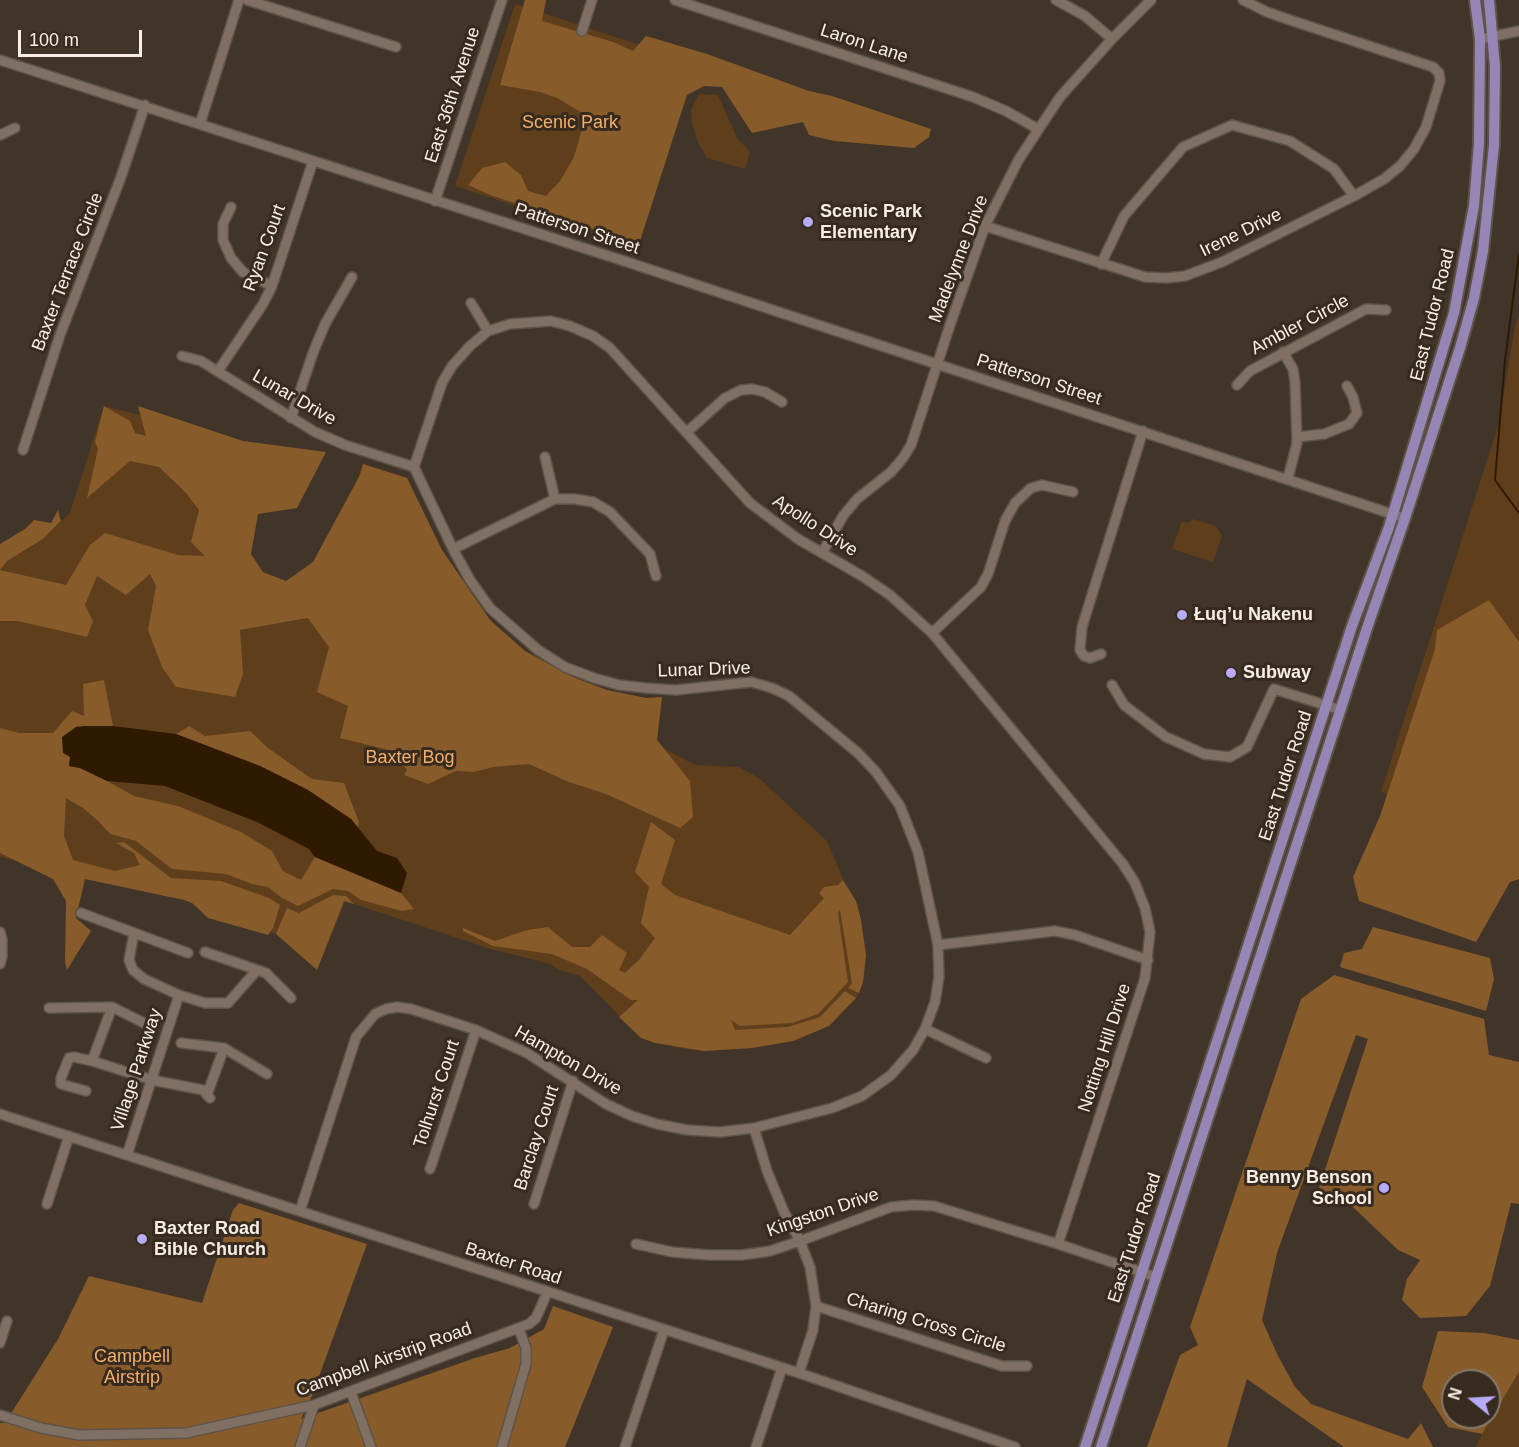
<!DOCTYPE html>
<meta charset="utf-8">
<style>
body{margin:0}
#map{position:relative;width:1519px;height:1447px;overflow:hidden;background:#413428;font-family:Arial,sans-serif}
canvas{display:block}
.north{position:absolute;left:1441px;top:1369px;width:60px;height:60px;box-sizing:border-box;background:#372a1e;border:2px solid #84796e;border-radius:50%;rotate:288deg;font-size:16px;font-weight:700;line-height:24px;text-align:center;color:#f7efe7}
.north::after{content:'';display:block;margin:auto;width:21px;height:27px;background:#b7abf8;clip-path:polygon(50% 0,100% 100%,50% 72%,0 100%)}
.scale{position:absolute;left:18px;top:30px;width:124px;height:27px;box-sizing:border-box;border:3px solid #f7efe7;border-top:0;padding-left:8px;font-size:18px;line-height:21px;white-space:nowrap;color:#f7efe7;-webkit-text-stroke:4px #372a1e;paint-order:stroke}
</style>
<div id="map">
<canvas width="1519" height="1447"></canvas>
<div class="north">N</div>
<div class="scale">100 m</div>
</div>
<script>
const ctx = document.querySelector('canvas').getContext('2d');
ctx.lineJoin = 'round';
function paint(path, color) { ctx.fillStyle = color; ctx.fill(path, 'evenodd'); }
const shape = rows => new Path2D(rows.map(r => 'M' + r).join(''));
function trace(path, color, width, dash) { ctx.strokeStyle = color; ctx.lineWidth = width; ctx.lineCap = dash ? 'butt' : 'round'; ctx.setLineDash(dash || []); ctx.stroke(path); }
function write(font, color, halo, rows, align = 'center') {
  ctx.font = font + ' Arial,sans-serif'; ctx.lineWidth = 6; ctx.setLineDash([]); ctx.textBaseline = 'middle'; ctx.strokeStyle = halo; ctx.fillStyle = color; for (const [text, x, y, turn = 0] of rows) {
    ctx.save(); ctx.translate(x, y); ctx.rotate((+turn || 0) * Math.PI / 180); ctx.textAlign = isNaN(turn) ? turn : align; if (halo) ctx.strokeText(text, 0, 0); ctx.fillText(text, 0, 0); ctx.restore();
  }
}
paint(shape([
 [515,4,686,60,626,242,455,186],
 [699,94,718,95,737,138,750,152,745,169,707,158,698,142,692,125,691,110],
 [1519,315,1519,838,1381,792,1499,423,1515,325],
 [104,406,156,419,263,456,222,627,240,637,239,630,304,619,363,464,407,478,442,550,490,620,525,651,573,677,607,690,646,698,662,697,657,740,665,749,695,765,738,767,759,778,827,841,846,886,856,901,861,920,866,954,863,982,857,997,829,1026,793,1041,752,1048,704,1051,679,1048,641,1038,580,976,559,970,550,964,491,949,345,901,317,970,278,935,184,900,88,872,68,872,0,857,0,589,48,582,0,570,7,561,43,539,70,513],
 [1193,519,1216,526,1222,536,1213,562,1172,549,1182,521,1188,523],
 [1519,1372,1519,1447,1476,1447,1488,1422]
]), '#5f3e1b');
paint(shape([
 [525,0,546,0,542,21,613,42,633,51,646,36,707,54,809,91,832,96,931,129,929,137,914,148,834,141,809,135,803,122,752,133,722,87,704,86,687,95,640,241,637,243,490,195,468,185,482,168,505,162,521,175,528,191,546,196,560,181,574,157,586,115,557,98,540,92,500,85],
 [104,406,130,421,135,433,146,436,138,406,243,441,326,452,297,508,258,514,251,554,263,572,286,581,313,562,360,475,363,464,407,478,442,550,490,620,525,651,573,677,607,690,646,698,662,697,657,740,690,781,693,817,680,828,606,794,566,781,529,764,493,767,474,772,456,771,428,784,404,775,407,770,393,751,340,738,348,706,317,692,329,647,308,618,240,630,243,674,235,697,176,687,162,667,148,630,156,586,150,574,126,595,97,576,85,605,93,621,87,637,18,621,0,621,0,544,25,529,34,520,51,523,58,510,61,521,43,539,7,561,0,570,66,585,90,545,105,533,178,555,205,556,191,542,199,510,186,493,159,467,130,461,87,498,98,449,95,442],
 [1489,600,1519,642,1519,879,1510,882,1476,942,1359,901,1353,877,1380,816,1435,649,1437,630],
 [104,680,113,726,76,727,69,766,80,768,107,781,134,796,178,806,241,832,272,851,283,871,301,880,315,857,401,893,414,909,402,911,361,900,348,891,333,889,298,906,282,898,268,887,252,884,226,874,172,869,136,841,110,834,99,822,83,808,66,798,64,836,73,860,115,871,140,865,134,853,116,843,124,842,171,878,221,881,269,898,280,905,273,928,268,935,208,918,192,903,184,900,85,879,76,918,91,931,67,970,65,961,66,901,53,879,0,853,0,728,19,733,53,733,72,711,84,716,83,684],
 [189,726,205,736,250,731,268,748,312,779,344,783,359,822,358,828,351,819,308,790,260,766,176,734],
 [651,822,675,840,661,884,675,895,790,935,824,898,819,893,824,887,838,885,843,880,856,901,861,920,866,955,863,982,859,993,848,988,852,983,840,910,838,913,848,982,818,1014,792,1023,740,1026,731,1020,735,1030,788,1027,820,1017,845,991,856,998,829,1026,793,1041,752,1048,704,1051,655,1043,641,1038,619,1017,638,1000,631,1000,587,969,552,954,493,946,463,931,463,928,495,941,527,930,548,927,572,947,590,947,602,935,627,953,619,970,625,973,639,960,655,938,641,923,649,887,635,872],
 [333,895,346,896,354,904,344,901,317,970,276,934,287,908,299,913],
 [1373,927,1490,958,1494,979,1486,1011,1340,967,1344,953,1362,949],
 [1334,975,1484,1019,1489,1055,1519,1062,1519,1204,1511,1203,1490,1286,1466,1316,1420,1318,1402,1300,1407,1279,1420,1260,1398,1250,1354,1208,1318,1191,1368,1039,1356,1035,1277,1253,1262,1320,1278,1356,1295,1387,1311,1404,1408,1439,1421,1423,1433,1447,1344,1447,1247,1379,1227,1447,1147,1447,1180,1355,1198,1345,1190,1327,1301,999],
 [239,1203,367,1244,312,1396,301,1419,475,1358,510,1348,544,1329,553,1306,613,1327,565,1447,0,1447,0,1423,5,1423,58,1339,89,1276,202,1303,233,1210],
 [1438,1331,1484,1333,1519,1340,1519,1372,1482,1434,1448,1427,1422,1387],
 [1453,1381,1489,1381,1489,1417,1453,1417]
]), '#885b2a');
paint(shape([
 [84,726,113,726,176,734,260,766,308,790,351,819,377,851,397,858,407,873,401,893,315,857,309,849,257,822,165,786,107,781,80,768,69,766,70,757,63,753,62,737,76,727]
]), '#301901');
trace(shape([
 [1519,254,1505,360,1495,480,1519,513]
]), '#301901', 2);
const minor = shape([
 [247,0,396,47],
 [675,0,973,97,1006,111,1038,129],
 [1056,0,1085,16,1112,39],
 [582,31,592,0],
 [1480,39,1519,31],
 [0,60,621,260,1398,516],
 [200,124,239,0],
 [0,135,15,128],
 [435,201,502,0],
 [231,207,223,224,223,240,231,258,243,272,272,286],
 [985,226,1145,277,1166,278,1185,276,1222,262,1354,196,1384,179,1400,166,1414,149,1426,127,1440,81,1439,73,1433,67,1293,21,1267,12,1243,0],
 [1101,264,1124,216,1183,147,1232,125,1290,141,1334,169,1354,196],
 [471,303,488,331],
 [1283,352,1293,369,1295,382,1297,443,1288,478],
 [182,356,201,361,315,432,345,445,414,467,453,549,470,580,490,608,538,650,565,667,594,678,619,685,646,688,676,690,751,682,772,688,789,696,858,753,876,772,900,806,918,852,938,945,939,977,935,1002,925,1029,913,1050,891,1075,862,1096,832,1108,754,1128,720,1132,687,1130,657,1124,632,1116,606,1104,527,1053,476,1030,411,1009,397,1007,386,1009,375,1014,356,1037,300,1211],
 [218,371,263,304,272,286,313,161],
 [1237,385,1250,371,1366,309,1386,310],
 [291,418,313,353,325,324,352,277],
 [687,432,725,398,741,390,752,389,765,392,782,402],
 [1297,437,1324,434,1349,424,1357,413,1353,397,1347,386],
 [23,450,60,335,121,177,145,105],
 [545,457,555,499],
 [414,467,442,383,452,366,470,346,488,331,510,324,551,321,570,326,593,336,610,348,750,503,798,539,862,576,890,595,932,633,1123,864,1135,883,1145,908,1150,932,1145,978,1058,1244],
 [453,549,555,499,575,499,593,502,610,512,650,554,656,576],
 [822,553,843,516,857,499,891,472,903,458,911,445,950,325,979,243,985,226,1019,159,1060,97,1112,39,1151,0],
 [932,633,981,587,988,574,1005,521,1015,503,1031,488,1042,485,1073,492],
 [1101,654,1090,658,1084,656,1080,650,1082,627,1143,431],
 [1112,685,1124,705,1166,737,1204,754,1230,757,1247,747,1274,689,1341,710],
 [81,913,188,953],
 [0,932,2,939,2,957,0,964],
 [134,933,129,960,133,970,144,979,179,995,205,1003,228,1003,257,970],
 [938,945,1055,931,1075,935,1148,960],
 [205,952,266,973,291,998],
 [49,1008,112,1007,152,1027],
 [925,1029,986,1058],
 [181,1043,224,1048,267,1074],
 [92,1061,112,1007],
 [86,1091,61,1084,61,1078,69,1058,74,1057,92,1061,152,1080,203,1090,210,1098],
 [207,1095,224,1048],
 [0,1114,799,1373,1015,1447],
 [754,1128,767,1171,784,1212,800,1241,810,1267,816,1306,813,1330,799,1373],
 [127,1155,179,995],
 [430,1169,476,1030],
 [47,1204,69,1136],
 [534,1204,573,1081],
 [636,1244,672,1252,709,1255,742,1255,770,1251,800,1241,891,1207,913,1205,934,1206,1058,1244,1156,1277],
 [816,1306,1002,1366,1027,1366],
 [0,1343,7,1321],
 [351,1392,371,1447],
 [0,1415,41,1428,79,1435,186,1433,314,1405,529,1324,536,1318,547,1293],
 [300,1447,314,1405],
 [502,1447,526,1364,526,1348,519,1329],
 [625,1447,664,1330],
 [756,1447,782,1368]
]);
const major = shape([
 [1085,1447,1352,626,1389,527,1454,313,1474,206,1479,143,1480,39,1475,0],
 [1101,1447,1366,631,1405,518,1460,348,1474,298,1483,251,1494,145,1495,67,1489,0]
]);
trace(minor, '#5e5348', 12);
trace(major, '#5e5348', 14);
trace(minor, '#7f7063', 9);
trace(major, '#9586b5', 10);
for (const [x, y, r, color] of [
 [808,222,6,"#b7abf8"],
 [1182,615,6,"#b7abf8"],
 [1231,673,6,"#b7abf8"],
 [1384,1188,6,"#b7abf8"],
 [142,1239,6,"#b7abf8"]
]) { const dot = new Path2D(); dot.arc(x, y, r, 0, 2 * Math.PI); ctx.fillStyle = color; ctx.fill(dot); trace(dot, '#372a1e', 2); }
write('18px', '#f7efe7', '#372a1e', [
 ["Laron Lane",864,44,18],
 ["East 36th Avenue",453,95,-72],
 ["Patterson Street",577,229,18],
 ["Irene Drive",1241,233,-26],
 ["Ryan Court",265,248,-70],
 ["Madelynne Drive",959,259,-69],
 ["Baxter Terrace Circle",68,272,-69],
 ["East Tudor Road",1433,315,-76],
 ["Ambler Circle",1300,325,-28],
 ["Patterson Street",1039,380,18],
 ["Lunar Drive",294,398,30],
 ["Apollo Drive",815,526,33],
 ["Lunar Drive",704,670,-2],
 ["East Tudor Road",1286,776,-72],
 ["Notting Hill Drive",1105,1048,-72],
 ["Hampton Drive",568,1061,30],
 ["Village Parkway",137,1070,-72],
 ["Tolhurst Court",437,1094,-72],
 ["Barclay Court",537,1138,-72],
 ["Kingston Drive",823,1213,-19],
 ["East Tudor Road",1135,1238,-72],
 ["Baxter Road",513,1264,18],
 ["Charing Cross Circle",926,1323,17],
 ["Campbell Airstrip Road",384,1360,-20]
]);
write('18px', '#f3af69', '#372a1e', [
 ["Scenic Park",570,123],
 ["Baxter Bog",410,758],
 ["Campbell",132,1357],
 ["Airstrip",132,1378]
]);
write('bold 18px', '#f7efe7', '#372a1e', [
 ["Scenic Park",820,212],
 ["Elementary",820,233],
 ["Łuq’u Nakenu",1194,615],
 ["Subway",1243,673],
 ["Benny Benson",1372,1178,"right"],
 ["School",1372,1199,"right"],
 ["Baxter Road",154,1229],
 ["Bible Church",154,1250]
], 'left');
</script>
